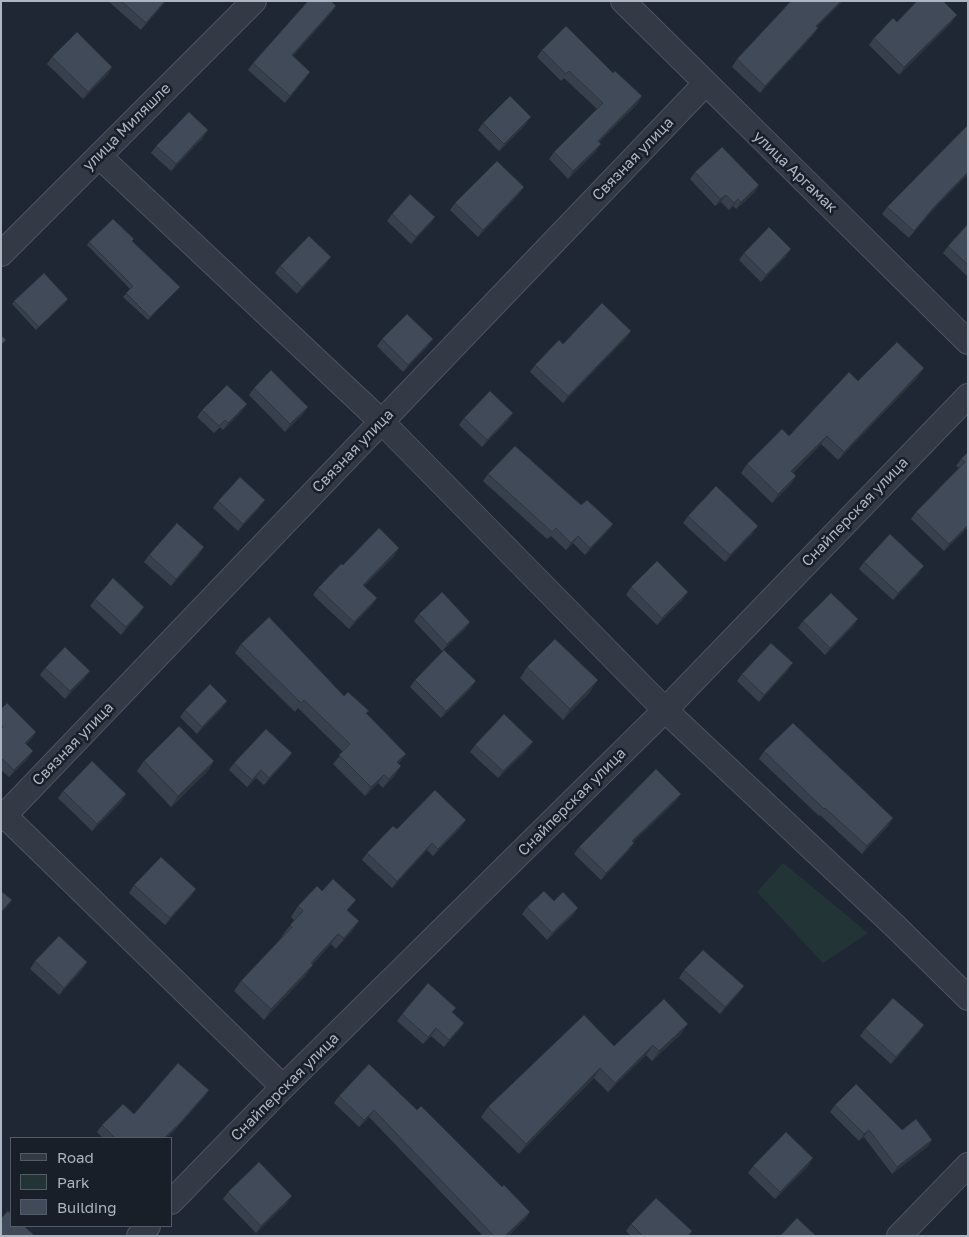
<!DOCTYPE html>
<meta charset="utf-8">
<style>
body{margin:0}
#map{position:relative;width:969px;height:1237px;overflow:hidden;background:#202734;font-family:"Golos Text",sans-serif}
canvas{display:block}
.frame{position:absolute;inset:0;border:2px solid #adb4c2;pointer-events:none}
.legend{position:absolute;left:10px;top:1137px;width:162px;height:90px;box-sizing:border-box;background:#191f29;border:1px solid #545b66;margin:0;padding:6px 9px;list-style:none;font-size:15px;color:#adb4c2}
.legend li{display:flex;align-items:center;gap:10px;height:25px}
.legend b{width:25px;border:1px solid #545b66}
</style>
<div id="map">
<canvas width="969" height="1237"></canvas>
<div class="frame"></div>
<ul class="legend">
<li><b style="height:6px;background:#333945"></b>Road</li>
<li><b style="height:14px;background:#233436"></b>Park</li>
<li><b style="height:14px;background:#414a59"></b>Building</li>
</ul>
</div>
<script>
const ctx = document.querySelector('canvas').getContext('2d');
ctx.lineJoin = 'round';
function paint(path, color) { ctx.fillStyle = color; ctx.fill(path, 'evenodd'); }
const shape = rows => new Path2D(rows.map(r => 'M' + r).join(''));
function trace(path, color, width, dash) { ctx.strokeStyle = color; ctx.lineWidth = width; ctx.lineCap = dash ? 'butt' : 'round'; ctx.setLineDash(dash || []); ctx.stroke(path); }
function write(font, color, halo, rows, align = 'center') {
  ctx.font = font + ' "Golos Text",sans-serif'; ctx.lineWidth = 5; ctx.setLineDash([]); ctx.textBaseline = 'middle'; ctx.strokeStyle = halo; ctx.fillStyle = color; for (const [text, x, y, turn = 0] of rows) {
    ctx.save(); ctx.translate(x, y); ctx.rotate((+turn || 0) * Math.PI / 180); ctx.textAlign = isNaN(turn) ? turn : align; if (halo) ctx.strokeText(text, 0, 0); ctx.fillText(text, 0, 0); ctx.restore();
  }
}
paint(shape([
 [783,863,868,933,823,963,757,892]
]), '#233436');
const minor = shape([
 [623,1,968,342],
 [99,156,382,422,665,710,897,928,968,998],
 [1,254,254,1],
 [1,812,283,1087],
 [1,819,705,84],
 [171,1202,283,1087,665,710,968,396],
 [139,1236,148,1226],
 [899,1236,968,1165]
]);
trace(minor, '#4d5460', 26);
trace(minor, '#333945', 24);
paint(shape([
 [108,1,166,1,141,30],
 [336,6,331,13,293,56,305,79,285,103,248,70,253,63],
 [897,22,952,22,899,75,869,45,874,38],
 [817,27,818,28,813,35,760,93,732,67,737,59],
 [542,50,613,73,642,96,637,104,599,142,596,151,568,179,549,159,554,152,597,109,564,78,561,81,537,57],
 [52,57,112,67,108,74,83,99,47,64],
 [483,123,526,124,499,151,478,130],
 [968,125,968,174,929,214,909,238,882,214,887,207],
 [203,138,171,171,151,153,156,146],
 [695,172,759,185,754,193,736,209,733,206,729,210,721,202,715,206,690,179],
 [524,187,519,194,478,237,450,210,455,203],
 [392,214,435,217,430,224,411,244,387,221],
 [968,224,968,277,943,253,948,246],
 [132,241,180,287,177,290,148,320,123,297,130,289,87,245,89,242],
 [791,249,786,256,761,282,739,260,744,253],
 [326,264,297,294,275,273,280,266],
 [68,299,66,302,36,330,12,304,14,301],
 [631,331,626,338,563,403,530,372,535,365,563,344],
 [382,339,428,346,403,372,377,346],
 [918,377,838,460,821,444,793,473,796,476,790,485,772,503,741,473,747,464,789,436,858,381],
 [254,388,303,414,285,432,249,395],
 [247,404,242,411,223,430,220,427,214,433,197,417,202,410],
 [513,413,508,420,482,447,459,425,464,418],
 [968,452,968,527,944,551,911,519,916,512,959,468,956,466,961,459],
 [488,474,581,505,613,524,608,531,585,555,573,543,566,550,551,536,547,539,483,481],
 [218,501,260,507,238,531,213,508],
 [688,516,753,533,725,562,683,523],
 [399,548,394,556,364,586,377,598,372,605,349,629,313,595,318,588,343,565],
 [149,555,199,555,171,586,144,562],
 [864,562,919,573,893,600,859,569],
 [631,587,683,599,657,625,626,595],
 [95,599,144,607,139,614,121,635,90,606],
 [419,614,470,622,465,629,442,651,414,621],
 [858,619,853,626,825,655,798,628,803,621],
 [241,644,344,696,367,714,406,754,398,764,401,766,395,775,383,788,378,783,365,796,333,764,343,752,298,708,295,712,235,653],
 [527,667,591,691,563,720,520,678],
 [45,668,85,678,65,699,40,675],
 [788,670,759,702,737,681,742,674],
 [415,680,471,688,441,718,410,687],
 [227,701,222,708,197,734,180,717,185,710],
 [1,709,36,732,31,739,26,744,33,751,28,758,9,777,1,770],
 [475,745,528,749,498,778,470,752],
 [764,751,888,826,862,854,820,815,819,816,759,759],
 [292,753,287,760,264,785,256,778,247,787,229,770,234,763],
 [144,761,214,761,207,772,171,807,137,771],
 [63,791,126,794,121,802,92,831,58,798],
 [676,801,633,842,629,850,601,880,574,854,579,847],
 [461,827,433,856,427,850,392,888,362,860,367,853],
 [134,885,196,889,191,896,165,925,129,893],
 [322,891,348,911,352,931,336,949,331,944,312,965,313,965,305,976,264,1020,234,991,241,981,283,936,282,936,294,920,291,917,298,906],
 [554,901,578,908,573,915,547,940,522,914,527,907],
 [35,961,87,962,82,970,59,995,30,969],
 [684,970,739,993,720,1014,679,978],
 [453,1013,464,1023,459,1030,444,1047,431,1036,423,1044,397,1021,402,1014],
 [924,1025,919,1032,891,1064,860,1036,865,1029],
 [681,1034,652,1061,646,1055,608,1092,594,1078,519,1154,481,1117,488,1107,614,1046],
 [209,1090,204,1097,174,1131,166,1138,103,1138,97,1132,102,1125],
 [339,1096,417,1110,502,1187,530,1212,525,1219,508,1236,483,1236,369,1117,359,1127,334,1103],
 [835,1105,902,1130,932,1140,927,1147,892,1174,864,1137,859,1141,830,1112],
 [813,1158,808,1166,775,1199,748,1173,753,1166],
 [228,1192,287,1203,256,1233,223,1199],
 [631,1224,689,1236,631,1236,626,1231]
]), '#38404d');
paint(shape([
 [165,1,166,1,141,30,146,23],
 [841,1,843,1,811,33,816,26],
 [336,6,331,13,287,63,292,55],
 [957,15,952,22,899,75,904,67],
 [818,28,813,35,760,93,765,86],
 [112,67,108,74,83,99,88,92],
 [310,72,305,79,285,103,290,96],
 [642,96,637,104,593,148,598,141],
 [531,117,526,124,499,151,504,144],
 [208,130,203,138,171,171,176,164],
 [601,144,596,151,568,179,573,171],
 [968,172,968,174,929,214,909,238,934,207],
 [759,185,754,193,736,209,741,202],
 [524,187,519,194,478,237,483,230],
 [726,195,721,202,715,206,720,199],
 [738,199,733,206,729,210,734,203],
 [435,217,430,224,411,244,416,237],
 [791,249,786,256,761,282,766,275],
 [331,257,326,264,297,294,302,287],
 [68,299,66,302,36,330,39,327],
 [631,331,626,338,563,403,568,396],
 [433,339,428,346,403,372,408,365],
 [924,368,918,377,838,460,844,452],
 [247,404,242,411,223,430,228,423],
 [308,407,303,414,285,432,290,424],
 [513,413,508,420,482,447,487,440],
 [827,436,821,444,785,480,791,471],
 [796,476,790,485,772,503,778,494],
 [265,500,260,507,238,531,243,524],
 [613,524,608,531,585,555,590,548],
 [968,525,968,527,944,551,949,544],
 [758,526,753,533,725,562,730,555],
 [578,536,573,543,566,550,571,543],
 [204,547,199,555,171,586,176,579],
 [399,548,394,556,358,592,363,585],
 [924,566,919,573,893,600,898,593],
 [688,592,683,599,657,625,662,618],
 [377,598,372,605,349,629,354,622],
 [144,607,139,614,121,635,126,627],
 [858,619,853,626,825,655,830,648],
 [470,622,465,629,442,651,447,644],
 [793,663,788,670,759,702,764,695],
 [90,671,85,678,65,699,70,691],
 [598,680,591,691,563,720,570,709],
 [476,681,471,688,441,718,446,711],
 [227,701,222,708,197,734,202,727],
 [36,732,31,739,20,750,25,743],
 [533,742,528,749,498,778,503,771],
 [33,751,28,758,9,777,14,770],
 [292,753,287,760,264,785,269,778],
 [406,754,400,762,391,771,397,762],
 [214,761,207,772,171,807,178,796],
 [401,766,395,775,383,788,389,779],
 [261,770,256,778,247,787,252,780],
 [384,775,378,783,365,796,371,787],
 [126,794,121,802,92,831,97,824],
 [681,794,676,801,627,848,632,841],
 [893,818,888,826,862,854,867,846],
 [466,820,461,827,433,856,438,849],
 [432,843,427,850,392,888,397,881],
 [634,843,629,850,601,880,606,873],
 [196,889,191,896,165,925,170,918],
 [12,900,7,907,1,913,1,912],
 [578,908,573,915,547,940,552,933],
 [359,921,352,931,336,949,344,938],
 [338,934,331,944,303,974,311,963],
 [87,962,82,970,59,995,64,988],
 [313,965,305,976,264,1020,271,1009],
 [744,986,739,993,720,1014,725,1007],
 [464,1023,459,1030,444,1047,449,1040],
 [688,1024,681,1034,652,1061,659,1051],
 [924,1025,919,1032,891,1064,896,1057],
 [436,1028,431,1036,423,1044,428,1037],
 [653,1045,646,1055,608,1092,615,1083],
 [600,1068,594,1078,519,1154,526,1144],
 [209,1090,204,1097,174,1131,166,1138,164,1138],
 [374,1110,369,1117,359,1127,364,1120],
 [869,1130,864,1137,859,1141,864,1134],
 [932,1140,927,1147,892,1174,897,1167],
 [813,1158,808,1166,775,1199,780,1192],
 [292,1196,287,1203,256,1233,261,1226],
 [530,1212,525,1219,508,1236,505,1236]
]), '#2e343e');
const building = shape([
 [121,1,165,1,146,23,121,1],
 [308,1,331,1,336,6,292,55,310,72,290,96,253,63,308,1],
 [791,1,841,1,816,26,818,28,765,86,737,59,791,1],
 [917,1,943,1,957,15,904,67,874,38,893,18,897,22,917,1],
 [566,26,613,73,615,71,642,96,598,141,601,144,573,171,554,152,603,103,569,71,566,74,542,50,566,26],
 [77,32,112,67,88,92,52,57,77,32],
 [510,96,531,117,504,144,483,123,510,96],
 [189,112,208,130,176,164,156,146,189,112],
 [968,125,968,172,934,207,914,231,887,207,968,125],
 [722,147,759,185,741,202,738,199,734,203,726,195,720,199,695,172,722,147],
 [497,161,524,187,483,230,455,203,497,161],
 [410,194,435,217,416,237,392,214,410,194],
 [113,219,134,239,132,241,180,287,150,317,126,293,133,286,89,242,113,219],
 [968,224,968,265,948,246,968,224],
 [769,227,791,249,766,275,744,253,769,227],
 [309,236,331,257,302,287,280,266,309,236],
 [44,273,68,299,39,327,14,301,44,273],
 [602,303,631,331,568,396,535,365,559,340,563,344,602,303],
 [407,314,433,339,408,365,382,339,407,314],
 [1,335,6,340,1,345,1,335],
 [897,342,924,368,844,452,827,436,791,471,796,476,778,494,747,464,782,429,789,436,849,372,858,381,897,342],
 [271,370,308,407,290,424,254,388,271,370],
 [227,385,247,404,228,423,225,420,219,426,202,410,227,385],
 [490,391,513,413,487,440,464,418,490,391],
 [515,446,581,505,587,500,613,524,590,548,578,536,571,543,556,528,552,532,488,474,515,446],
 [968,452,968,525,949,544,916,512,965,462,961,459,968,452],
 [240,477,265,500,243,524,218,501,240,477],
 [716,486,758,526,730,555,688,516,716,486],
 [177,523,204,547,176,579,149,555,177,523],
 [379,528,399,548,363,585,377,598,354,622,318,588,341,564,343,565,379,528],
 [890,534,924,566,898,593,864,562,890,534],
 [657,561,688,592,662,618,631,587,657,561],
 [113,578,144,607,126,627,95,599,113,578],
 [442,592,470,622,447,644,419,614,442,592],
 [831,593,858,619,830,648,803,621,831,593],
 [269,617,344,696,348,692,369,711,366,713,406,754,397,762,401,766,389,779,384,775,371,787,339,755,350,744,304,700,301,703,241,644,269,617],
 [555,639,598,680,570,709,527,667,555,639],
 [771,643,793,663,764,695,742,674,771,643],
 [65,647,90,671,70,691,45,668,65,647],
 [444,650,476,681,446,711,415,680,444,650],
 [210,684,227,701,202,727,185,710,210,684],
 [7,703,36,732,25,743,33,751,14,770,1,758,1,728,3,727,1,725,1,709,7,703],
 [504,714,533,742,503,771,475,745,504,714],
 [793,723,893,818,867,846,825,808,824,809,764,751,793,723],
 [179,726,214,761,178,796,144,761,179,726],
 [266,729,292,753,269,778,261,770,252,780,234,763,266,729],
 [92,761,126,794,97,824,63,791,92,761],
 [656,769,681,794,632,841,634,843,606,873,579,847,656,769],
 [435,790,466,820,438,849,432,843,397,881,367,853,393,826,397,829,435,790],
 [161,857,196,889,170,918,134,885,161,857],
 [333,879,356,900,347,910,359,921,344,938,338,934,311,963,313,965,271,1009,241,981,292,927,290,925,303,911,298,906,317,886,322,891,333,879],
 [1,891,12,900,1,912,1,891],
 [544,891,554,901,563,892,578,908,552,933,527,907,544,891],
 [59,936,87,962,64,988,35,961,59,936],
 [703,950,744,986,725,1007,684,970,703,950],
 [428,983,456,1008,452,1012,464,1023,449,1040,436,1028,428,1037,402,1014,428,983],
 [893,998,924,1025,896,1057,865,1029,893,998],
 [664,999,688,1024,659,1051,653,1045,615,1083,600,1068,526,1144,488,1107,584,1015,614,1046,664,999],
 [178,1063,209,1090,179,1124,164,1138,115,1138,102,1125,123,1104,134,1114,178,1063],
 [369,1064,417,1110,421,1106,502,1187,504,1185,530,1212,505,1236,494,1236,374,1110,364,1120,339,1096,369,1064],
 [856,1084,902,1130,916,1119,932,1140,897,1167,869,1130,864,1134,835,1105,856,1084],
 [786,1132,813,1158,780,1192,753,1166,786,1132],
 [259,1162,292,1196,261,1226,228,1192,259,1162],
 [656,1198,692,1231,688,1236,643,1236,631,1224,656,1198],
 [8,1211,11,1214,11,1226,24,1226,35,1236,1,1236,1,1218,8,1211],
 [797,1218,816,1236,780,1236,797,1218]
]);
paint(building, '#414a59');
trace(building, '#2e343e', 1);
write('15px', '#adb4c2', '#191f29', [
 ["улица Миляшле",127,127,-45],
 ["Связная улица",633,159,-46],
 ["улица Аргамак",795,172,44],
 ["Связная улица",353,451,-46],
 ["Снайперская улица",855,512,-46],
 ["Связная улица",73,744,-46],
 ["Снайперская улица",572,802,-45],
 ["Снайперская улица",285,1087,-45]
]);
</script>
